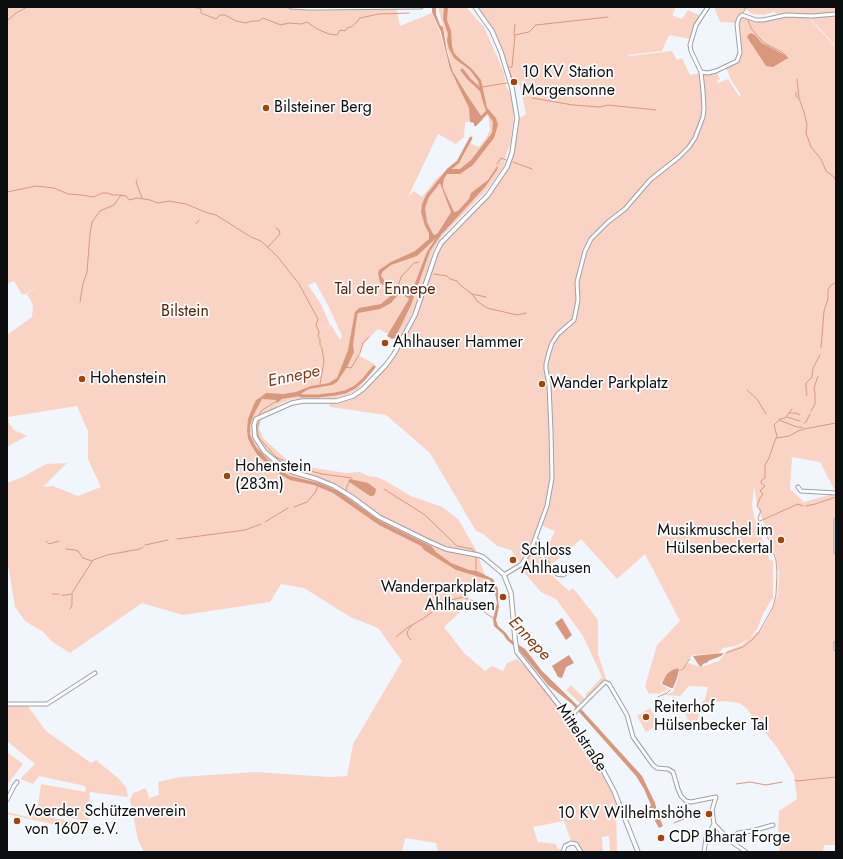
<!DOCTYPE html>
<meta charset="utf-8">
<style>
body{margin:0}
#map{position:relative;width:843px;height:859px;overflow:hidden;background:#f1f6fd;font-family:Jost,sans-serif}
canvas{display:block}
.frame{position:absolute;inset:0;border:8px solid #0c0d0f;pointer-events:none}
</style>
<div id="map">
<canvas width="843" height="859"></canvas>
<div class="frame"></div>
</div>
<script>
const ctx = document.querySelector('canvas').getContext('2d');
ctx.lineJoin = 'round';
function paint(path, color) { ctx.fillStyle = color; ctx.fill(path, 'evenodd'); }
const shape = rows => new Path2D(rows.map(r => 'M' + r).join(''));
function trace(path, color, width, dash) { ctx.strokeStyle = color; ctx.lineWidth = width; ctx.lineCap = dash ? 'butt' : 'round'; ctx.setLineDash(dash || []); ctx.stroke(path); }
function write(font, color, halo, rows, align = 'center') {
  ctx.font = font + ' Jost,sans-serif'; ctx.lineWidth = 3.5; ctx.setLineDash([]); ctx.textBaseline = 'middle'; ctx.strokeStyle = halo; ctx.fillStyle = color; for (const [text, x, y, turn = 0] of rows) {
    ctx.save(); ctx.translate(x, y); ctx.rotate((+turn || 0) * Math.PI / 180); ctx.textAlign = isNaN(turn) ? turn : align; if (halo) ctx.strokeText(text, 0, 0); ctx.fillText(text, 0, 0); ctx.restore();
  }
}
paint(shape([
 [7,7,396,7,400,26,432,13,440,32,450,69,456,82,447,48,446,38,438,7,466,7,484,27,504,73,506,86,510,93,513,110,513,124,510,145,506,154,504,166,488,189,442,236,437,244,434,249,415,308,399,339,378,329,365,342,358,355,373,363,376,367,359,388,346,396,336,398,295,399,287,401,277,406,277,407,263,414,259,428,263,438,285,458,308,467,346,473,360,472,368,476,377,477,386,481,411,496,442,507,458,519,476,550,487,581,480,590,468,593,468,605,444,627,464,653,485,671,492,666,503,671,507,663,517,659,526,667,555,702,596,760,608,781,616,800,617,852,610,852,609,836,602,837,603,852,583,852,577,843,571,841,564,821,533,827,538,842,556,844,557,848,562,850,563,852,438,852,436,843,405,838,402,852,144,852,138,840,130,800,133,793,146,788,149,798,159,795,158,782,180,777,256,772,329,777,347,776,353,744,402,661,378,628,350,617,304,588,281,584,270,602,183,615,142,603,70,653,54,643,42,631,26,622,15,607,7,559,7,483,23,477,46,464,67,463,43,487,53,486,78,496,101,487,88,459,88,431,77,406,8,417,9,423,14,430,27,436,7,447,7,335,32,317,33,305,27,294,42,283,26,294,22,294,14,281,7,284],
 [488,115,490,130,486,138,479,147,470,143,462,159,437,178,422,197,414,191,408,197,438,134,456,144,464,137,465,123,470,121,470,120,478,122],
 [315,282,328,305,342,336,340,340,331,325,315,329,330,325,321,304,308,285],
 [477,7,676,7,672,15,682,19,688,10,700,16,691,39,669,35,662,51,628,55,630,56,672,51,677,60,682,58,690,75,700,73,700,74,703,108,702,116,695,137,689,146,678,157,652,177,629,203,653,178,681,157,697,137,703,117,702,74,716,72,720,79,717,81,718,83,728,79,739,96,741,95,731,80,726,67,735,64,740,58,738,24,741,17,744,16,756,20,779,16,807,16,833,44,833,47,834,44,808,16,836,14,836,845,824,845,823,852,779,852,781,837,778,835,779,811,797,799,794,775,778,749,746,708,739,703,724,701,716,702,696,709,705,699,708,687,689,686,680,696,664,695,673,692,677,682,679,672,688,663,701,667,719,661,727,651,742,645,757,632,760,632,771,613,778,594,779,573,777,560,757,505,754,486,752,505,754,516,770,561,773,560,773,598,764,612,757,629,749,639,736,646,723,648,718,654,693,655,686,662,685,666,681,669,678,668,672,670,661,682,658,687,660,684,669,689,668,690,666,689,665,692,662,691,660,694,655,693,649,694,645,686,657,645,680,621,645,554,617,579,581,539,556,561,544,568,569,591,573,588,598,620,598,654,607,682,603,681,588,698,585,695,602,677,583,636,556,599,541,592,520,568,520,563,511,550,497,546,483,534,476,531,430,453,386,415,330,407,329,403,350,399,357,395,391,360,414,321,439,249,445,240,482,202,510,161,518,119,526,114,519,82,511,83,500,48],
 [792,457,820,462,836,493,804,502,790,489],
 [540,525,555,531,546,550,540,547,536,538],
 [714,7,836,7,836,13,812,15,779,15,774,12,764,15,752,14,746,9,744,10,737,23,720,22],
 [571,685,586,700,582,705,566,690],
 [27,705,46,731,91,763,96,760,118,778,126,787,128,797,90,792,89,825,84,829,79,830,7,814,7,812,28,817,29,813,32,814,81,823,82,820,37,812,41,784,86,792,85,786,39,776,33,784,20,779,35,764,7,741,7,706],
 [650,708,659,725,646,732,637,716],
 [702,709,692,732,685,712],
 [7,752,23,764,7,785]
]), '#f9d4c5');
paint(shape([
 [432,7,436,7,436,14,440,25,443,27,447,52,453,72,467,95,483,119,476,126,474,126,474,123,470,122,469,108,450,69,441,32,432,12],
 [444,7,448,7,447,20,451,31,452,46,454,53,462,61,472,69,481,80,487,108,496,118,498,125,494,138,473,165,460,174,447,174,444,179,443,184,443,188,454,212,458,211,469,199,471,193,488,180,498,165,497,170,485,187,441,235,430,251,411,305,395,338,392,339,387,336,409,299,404,295,397,296,391,303,380,309,358,313,357,316,353,345,354,352,347,367,337,382,332,385,309,389,302,393,301,396,282,399,277,403,276,400,262,399,253,416,250,426,250,435,256,447,276,468,290,476,319,483,345,494,345,496,380,521,431,546,436,552,451,563,469,570,477,571,493,579,498,589,498,599,499,607,496,620,498,626,506,633,510,639,525,649,542,671,581,709,642,776,655,803,658,814,663,826,659,828,655,821,652,809,649,808,651,805,644,789,636,776,572,704,548,685,520,651,507,640,503,634,494,626,493,619,497,603,495,593,490,580,456,570,424,550,421,546,379,525,333,493,314,485,290,480,281,475,258,456,250,443,248,438,247,430,248,419,254,404,256,400,261,397,266,393,283,394,296,392,311,386,329,383,337,378,348,350,355,312,359,308,381,304,393,294,391,289,380,283,378,273,379,270,391,262,415,251,429,239,429,233,425,226,421,212,422,204,426,195,447,169,460,169,471,160,492,133,493,122,487,113,486,112,486,111,482,99,480,91,478,89,480,88,478,81,470,70,454,58,449,49,447,41,448,34,443,19],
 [440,183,451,212,438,233,435,235,433,234,427,222,425,208,429,197],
 [436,238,427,252,410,296,399,292,398,287,393,288,384,280,381,276,382,272,391,265,417,256],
 [751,33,755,35,762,43,783,54,788,58,773,67,766,66,747,37,748,35],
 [350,479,368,483,376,489,375,494,373,496,370,496,348,481],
 [562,618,572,635,566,640,555,623],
 [724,653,721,656,708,661,708,662,703,664,701,667,698,664,693,656],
 [569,655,574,663,566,667,562,678,558,677,552,666],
 [678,668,679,669,677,678,673,688,671,688,662,684,662,683,667,674,672,670]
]), '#d7987e');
trace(shape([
 [189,7,199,8,201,9,201,13,216,19,220,15,225,15,236,21,246,23,252,21,259,21,263,18,281,25,288,23,301,24,307,22,317,29,329,34,337,35,340,30,345,31,347,28,351,27,357,22,360,18,379,14,409,13],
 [743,13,746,7],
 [748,20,751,28,761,40,766,44,782,52,788,58],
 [7,21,16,13,27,7],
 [514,35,515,24],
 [512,79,508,67,512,67,515,35,529,32,536,25,608,17],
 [797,79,799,98,804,112,807,125,806,133,811,147,821,159,826,171,834,177,836,182],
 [482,87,507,83],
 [796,92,796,96,798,98],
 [532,98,573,105,600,107,608,105,656,110],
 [513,162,532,169],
 [497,164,501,158,506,160],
 [137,180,136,182,142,198],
 [7,192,36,186,54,188,68,194,81,195,94,197,102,193,107,193,113,195,119,195,126,196,129,200,137,198,150,200,158,203,169,201,186,204,205,212,216,215,251,237,261,241,277,256,299,284,318,319,316,325,319,332,318,336,320,339,320,345,322,348,324,362,320,384],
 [196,224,199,220],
 [268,247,280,234,279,230,276,228],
 [434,274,447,276,450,279,457,281,459,284,472,294,477,301,487,308,517,315,526,313],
 [397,289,401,277,414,263,419,262],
 [472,294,486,297],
 [80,302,83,284,87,272,90,234,92,222,100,211,114,205,121,195],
 [821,348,824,311,828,299,828,290,830,286,836,282],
 [346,367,351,368,360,353,363,343,369,337],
 [747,390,757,399,766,414],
 [806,396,807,394,806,389,806,383,812,377,813,368,820,355],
 [811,411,815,404,815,394,814,388,818,376],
 [789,413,796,413,800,415],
 [258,417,262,410,277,401],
 [787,417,800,421],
 [779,420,797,427,801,427,804,429,836,423],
 [259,422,257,429,259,438,276,457,296,467,322,474,352,478],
 [804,423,806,422,810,414],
 [777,438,789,436,800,430,803,430],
 [384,489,425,515,457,546,472,549,475,552],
 [346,491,347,486,350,481],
 [806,506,815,504,836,497],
 [294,507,307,502,315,493,318,486],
 [760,521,798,504,803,506],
 [265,522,288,508],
 [177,539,245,530,261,524],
 [46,541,49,544,59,541],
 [770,542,758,519,759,515,761,511,757,506,760,498,763,494,760,491,765,486,761,483,761,481,765,478,765,465,769,458,774,443,777,436,774,425,780,419,785,418,792,409],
 [145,545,168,540],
 [66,549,75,550,78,551,83,558,92,561],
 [476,555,476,570],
 [52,594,59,594],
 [62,595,67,595,71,594],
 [471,600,475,602,484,612,493,618],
 [70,609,72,605,72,593,93,560,107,555,140,549,143,547],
 [411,626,407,632,408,636,411,640],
 [396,637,407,628,424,618,447,601,463,597,468,599],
 [726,653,743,647,753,639,759,632,773,607,776,595,777,573,776,560,771,546],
 [679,671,684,668,688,661,690,659],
 [658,697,667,693,670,690],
 [795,780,797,781,836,777],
 [736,784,750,782,766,785,782,782],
 [674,823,684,819,687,815,695,812]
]), '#d7987e', 1);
trace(shape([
 [462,70,469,79,481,90],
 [482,117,488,111],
 [447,172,448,170,458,162,471,138],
 [299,394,301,396,318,396,335,394,345,392,355,387,364,379,374,367]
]), '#d7987e', 3);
const minor = shape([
 [291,7,310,8,421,7],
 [701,72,708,73,716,71,737,61,740,53,737,24,739,18,742,15,756,20,763,20,786,15,812,16,836,14],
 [798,487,801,491,836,493],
 [836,520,836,552],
 [535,539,538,541,540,552,544,560,557,574,563,575,573,568,585,567],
 [504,575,522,564,532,547,547,506,552,478,551,431,549,385,546,369,546,364,549,352,552,343,558,334,574,320,578,300,577,282,585,251,591,239,608,222,625,209,650,180,679,157,689,147,695,138,703,117,704,108,703,91,701,72,691,51,690,45,696,25,708,7],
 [836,643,836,649],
 [7,704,47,704,95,673],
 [569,718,605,682,609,684,627,715,633,737,653,765,657,768,668,769,673,772,678,789,681,796,686,801,691,802,716,797,712,810,714,824,729,840,746,852],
 [7,800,14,786,17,782],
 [729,840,738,833,752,831,773,825],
 [563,852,565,846,571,843,576,844,581,852],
 [704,852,706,838,714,824]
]);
const tertiary = shape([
 [475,7,492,31,501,52,512,88,517,118,512,153,507,167,488,195,441,243,436,253,415,315,394,354,386,365,363,389,353,396,337,401,303,401,292,403,256,419,254,425,255,437,264,451,272,458,285,468,293,472,317,479,334,486,352,497,379,517,430,542,446,549,478,555,483,557,501,572,504,575,511,593,515,639,517,652,569,718,597,759,614,791,638,852]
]);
trace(minor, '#9ca0a7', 5);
trace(tertiary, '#9ca0a7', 5.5);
trace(minor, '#fff', 3);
trace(tertiary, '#fff', 3.5);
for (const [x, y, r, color] of [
 [514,82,4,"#a6430b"],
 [266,108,4,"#a6430b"],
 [385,343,4,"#a6430b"],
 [82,379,4,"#a6430b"],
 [542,384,4,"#a6430b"],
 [227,476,4,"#a6430b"],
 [781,540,4,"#a6430b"],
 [513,560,4,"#a6430b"],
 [503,597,4,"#a6430b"],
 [646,717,4,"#a6430b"],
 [709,814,4,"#a6430b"],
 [17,821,4,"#a6430b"],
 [661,838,4,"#a6430b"]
]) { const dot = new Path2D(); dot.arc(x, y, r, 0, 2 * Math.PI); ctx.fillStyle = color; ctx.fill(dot); trace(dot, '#fff', 1.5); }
write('16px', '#0c0d0f', '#fff', [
 ["10 KV Station",522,73],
 ["Morgensonne",522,91],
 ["Bilsteiner Berg",274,108],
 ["Ahlhauser Hammer",393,343],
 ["Hohenstein",90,379],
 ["Wander Parkplatz",550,384],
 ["Hohenstein",235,467],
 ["(283m)",235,485],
 ["Musikmuschel im",773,531,"right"],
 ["Hülsenbeckertal",773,549,"right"],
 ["Schloss",521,551],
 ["Ahlhausen",521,569],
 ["Wanderparkplatz",495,588,"right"],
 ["Ahlhausen",495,606,"right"],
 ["Reiterhof",654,708],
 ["Hülsenbecker Tal",654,726],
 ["Voerder Schützenverein",25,812],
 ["von 1607 e.V.",25,830],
 ["10 KV Wilhelmshöhe",701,814,"right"],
 ["CDP Bharat Forge",669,838]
], 'left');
write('16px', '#551d00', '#fff', [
 ["Tal der Ennepe",385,290],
 ["Bilstein",185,312]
]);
write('16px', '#0c0d0f', '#fff', [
 ["Mittelstraße",581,738,56]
]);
write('italic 17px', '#853a15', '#fff', [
 ["Ennepe",294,377,-12],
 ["Ennepe",529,639,47]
]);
</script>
